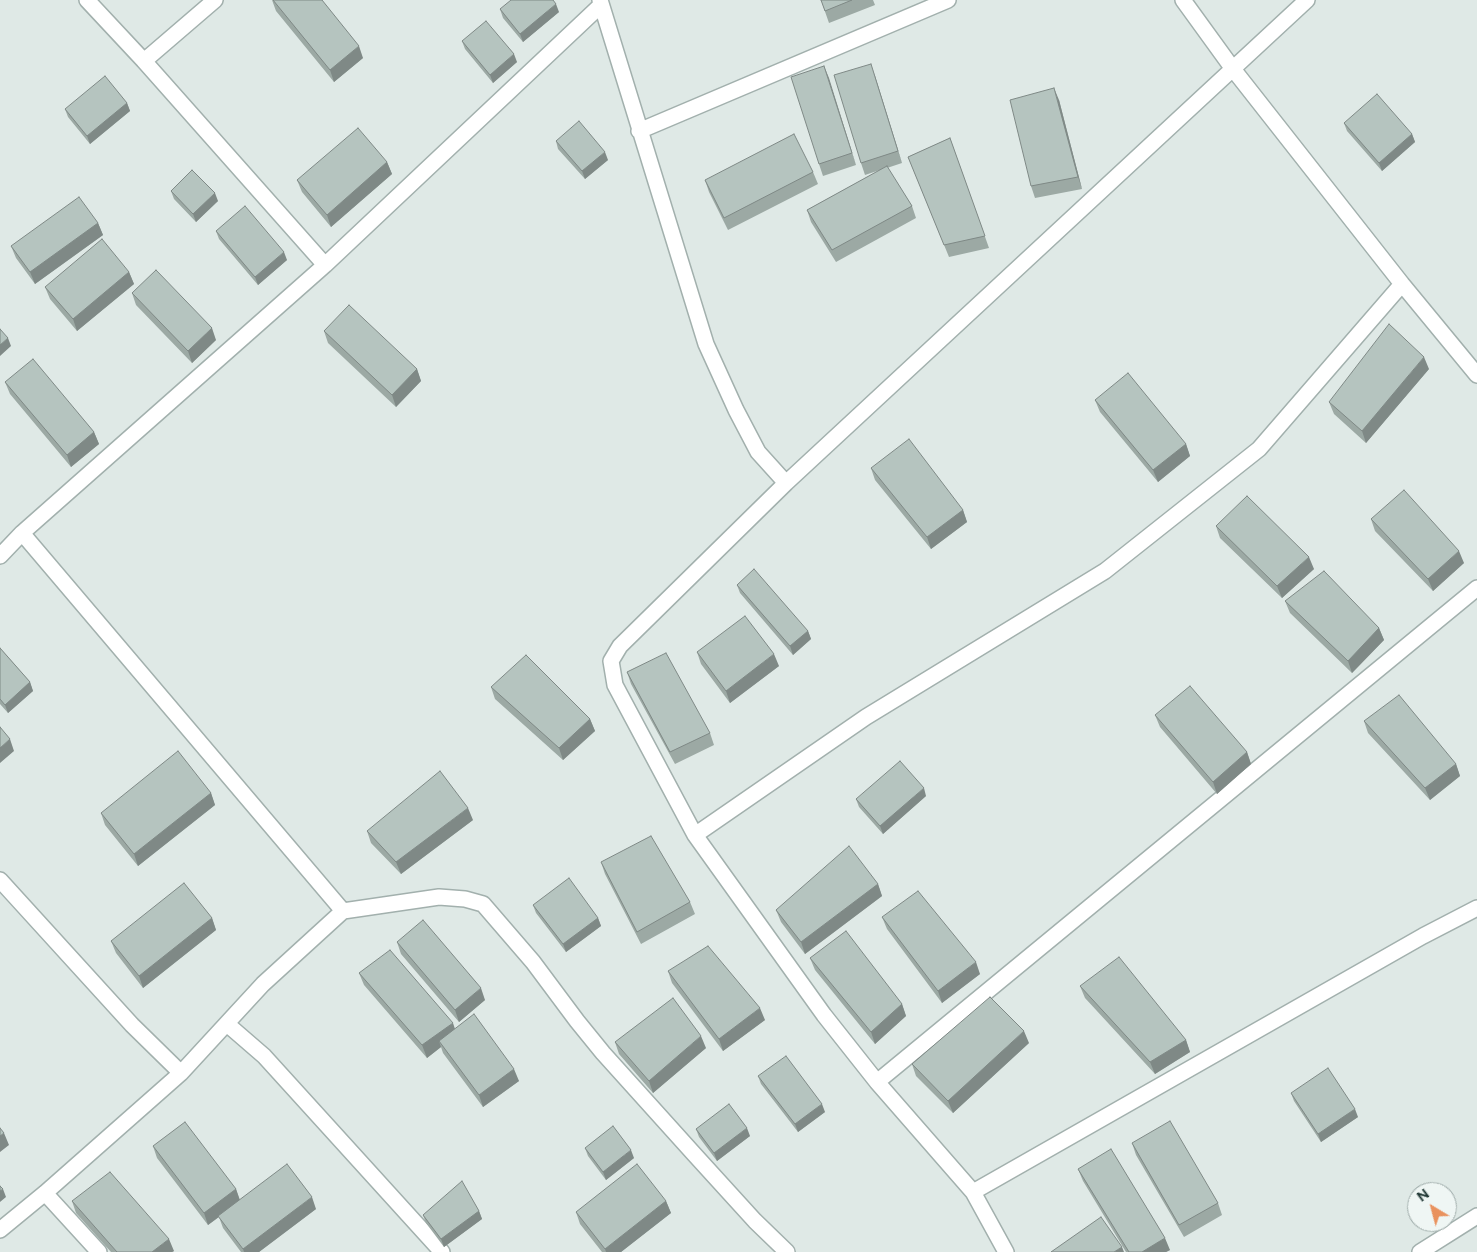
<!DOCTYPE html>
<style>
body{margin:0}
#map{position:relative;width:1477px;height:1252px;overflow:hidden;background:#dfe9e6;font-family:Figtree,sans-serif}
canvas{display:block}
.north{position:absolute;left:1407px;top:1182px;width:50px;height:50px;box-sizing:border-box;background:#eff6f4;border:1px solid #9daaa8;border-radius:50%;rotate:323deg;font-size:14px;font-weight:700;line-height:20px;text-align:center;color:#213835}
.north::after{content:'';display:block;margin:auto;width:18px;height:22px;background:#e9925e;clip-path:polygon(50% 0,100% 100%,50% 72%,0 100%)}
</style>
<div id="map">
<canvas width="1477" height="1252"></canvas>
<div class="north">N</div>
</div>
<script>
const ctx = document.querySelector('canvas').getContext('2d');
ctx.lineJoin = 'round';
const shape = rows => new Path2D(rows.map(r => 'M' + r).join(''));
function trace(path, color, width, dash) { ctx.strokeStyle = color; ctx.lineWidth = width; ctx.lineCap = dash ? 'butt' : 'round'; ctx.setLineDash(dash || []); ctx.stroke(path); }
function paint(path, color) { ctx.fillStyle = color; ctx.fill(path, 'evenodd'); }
const street = shape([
 [87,0,144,61,325,265],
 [600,0,706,344,736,410,758,452,786,483],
 [1183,0,1233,69,1402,284,1477,375],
 [144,61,215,0],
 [639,131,948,0],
 [22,533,343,911],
 [0,556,22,533,325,265,601,5],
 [695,835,866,717,1105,571,1259,449,1402,284],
 [0,880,132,1025,181,1073],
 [227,1024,264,1056,442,1252],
 [877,1082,1477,588],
 [973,1192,1423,936,1477,908],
 [45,1193,99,1252],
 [0,1230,45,1193,181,1073,263,984,343,911,439,897,465,899,483,904,533,962,577,1021,603,1053,694,1154,755,1221,787,1252],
 [1006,1252,973,1192,877,1082,824,1015,695,835,615,685,611,661,620,646,786,483,1307,0],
 [1420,1252,1477,1216]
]);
trace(street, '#a2b0ad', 18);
trace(street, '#fff', 15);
paint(shape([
 [272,0,363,58,334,82,276,11],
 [821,0,873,0,875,5,829,23],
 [500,9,559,12,523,42,503,18],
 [462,41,517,62,493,83,465,49],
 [824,66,856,165,823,176,819,164],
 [875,76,902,163,887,168,912,206,916,218,836,262,811,222,807,210,880,170,865,175,861,163],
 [1059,100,1082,189,1035,198,1031,186],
 [127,103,130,111,90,144,68,117,65,109],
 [1344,123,1412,134,1415,142,1382,171,1347,131],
 [950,138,989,248,949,257,908,157],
 [556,141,608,160,585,179,558,149],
 [387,162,392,174,331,227,302,192,297,180],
 [813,172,818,184,728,230,709,192,705,180],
 [171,191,218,201,196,222,174,199],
 [98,223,103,235,35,284,16,258,11,246],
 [216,231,287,260,258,285,219,239],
 [129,272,134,284,77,331,50,299,45,287],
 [132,293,216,340,192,363,136,305],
 [324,331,417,369,421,381,396,407,328,343],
 [1429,369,1366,443,1334,414,1329,402],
 [5,382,94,432,99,444,71,467,10,394],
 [1095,400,1186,444,1190,456,1158,482,1100,412],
 [871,468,963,510,967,522,931,549,875,480],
 [1371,519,1464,563,1433,591,1375,531],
 [1216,526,1314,569,1282,598,1220,538],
 [737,585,808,631,811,639,793,655,740,593],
 [1285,601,1379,628,1384,640,1352,673,1290,613],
 [0,648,30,682,33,691,8,713,0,704],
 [697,652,779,666,730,703,701,664],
 [627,672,710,733,714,745,675,764,631,684],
 [491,687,590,719,595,731,563,760,495,699],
 [1155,715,1247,752,1251,764,1217,794,1160,727],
 [1364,721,1456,764,1460,776,1430,800,1368,733],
 [211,793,215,805,138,866,105,825,101,813],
 [926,796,883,834,859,807,856,799],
 [473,820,401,874,371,843,367,831],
 [601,862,690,902,695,914,641,944,605,874],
 [878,884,882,896,805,954,781,922,776,910],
 [533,905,598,918,601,926,566,952,536,913],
 [882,917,980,974,942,1003,887,929],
 [212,918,216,930,143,988,116,953,111,941],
 [397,942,485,1000,459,1022,401,954],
 [810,958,902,1004,906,1016,875,1044,815,970],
 [668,971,765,1020,723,1051,672,983],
 [359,973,455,1029,519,1081,483,1107,443,1053,441,1047,427,1058,364,985],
 [1080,986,1186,1040,1190,1052,1155,1074,1085,998],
 [615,1042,706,1048,653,1093,619,1054],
 [1029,1043,953,1113,916,1076,912,1064],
 [758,1076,825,1112,798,1132,761,1084],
 [1291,1093,1358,1117,1321,1142,1294,1101],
 [696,1129,750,1136,717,1161,699,1137],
 [1132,1143,1218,1203,1222,1215,1184,1237,1136,1155],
 [153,1146,236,1189,240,1200,316,1209,259,1252,241,1252,223,1228,219,1217,208,1225,157,1158],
 [585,1148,634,1158,606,1180,588,1156],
 [1078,1169,1170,1250,1166,1252,1126,1252,1083,1181],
 [72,1201,174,1251,172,1252,111,1252,76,1213],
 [666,1201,671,1213,621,1252,602,1252,580,1224,576,1212],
 [479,1211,482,1219,444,1247,426,1223,423,1215]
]), '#9ca9a4');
paint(shape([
 [556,4,559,12,523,42,520,34],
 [359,46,363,58,334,82,330,70],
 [514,54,517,62,493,83,490,75],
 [871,64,875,76,902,163,898,151],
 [824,66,829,78,856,165,852,153],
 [1054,88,1059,100,1082,189,1078,177],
 [127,103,130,111,90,144,87,136],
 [1412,134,1415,142,1382,171,1379,163],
 [605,152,608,160,585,179,582,171],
 [387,162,392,174,331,227,327,215],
 [215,193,218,201,196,222,193,214],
 [98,223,103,235,35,284,30,272],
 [284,252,287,260,258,285,255,277],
 [129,272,134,284,77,331,73,319],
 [212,328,216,340,192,363,188,351],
 [8,338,11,346,0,356,0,345],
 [1424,357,1429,369,1366,443,1362,431],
 [417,369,421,381,396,407,392,395],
 [94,432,99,444,71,467,67,455],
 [1186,444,1190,456,1158,482,1153,470],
 [963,510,967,522,931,549,927,537],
 [1459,551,1464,563,1433,591,1428,579],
 [1309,557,1314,569,1282,598,1277,586],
 [1379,628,1384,640,1352,673,1348,661],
 [808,631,811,639,793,655,790,646],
 [774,654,779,666,730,703,726,691],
 [30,682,33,691,8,713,5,705],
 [590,719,595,731,563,760,559,748],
 [10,739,14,751,0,763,0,748],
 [1247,752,1251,764,1217,794,1213,782],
 [1456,764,1460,776,1430,800,1425,788],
 [924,788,926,796,883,834,880,826],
 [211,793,215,805,138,866,134,854],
 [468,808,473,820,401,874,396,862],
 [878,884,882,896,805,954,801,942],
 [212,918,216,930,143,988,139,976],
 [598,918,601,926,566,952,563,944],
 [976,962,980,974,942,1003,938,991],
 [481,988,485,1000,459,1022,455,1010],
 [902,1004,906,1016,875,1044,871,1032],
 [760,1008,765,1020,723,1051,719,1039],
 [453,1023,457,1035,439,1041,441,1047,427,1058,422,1045],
 [1024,1031,1029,1043,953,1113,948,1101],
 [701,1036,706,1048,653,1093,649,1081],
 [1186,1040,1190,1052,1155,1074,1150,1062],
 [514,1069,519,1081,483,1107,479,1095],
 [822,1104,825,1112,798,1132,795,1124],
 [1355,1109,1358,1117,1321,1142,1318,1134],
 [747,1128,750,1136,717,1161,714,1153],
 [4,1133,9,1145,0,1152,0,1136],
 [631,1150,634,1158,606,1180,603,1172],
 [3,1189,6,1197,0,1202,0,1191],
 [236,1189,240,1201,208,1225,204,1213],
 [312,1197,316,1209,259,1252,244,1252,243,1249],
 [666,1201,671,1213,621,1252,606,1252,605,1249],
 [479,1211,482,1219,444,1247,441,1239],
 [1165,1238,1170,1250,1166,1252,1142,1252],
 [169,1239,174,1251,172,1252,152,1252],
 [1122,1247,1124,1252,1114,1252]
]), '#7f8986');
const building = shape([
 [273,0,322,0,359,46,330,70,273,0],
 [511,0,553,0,556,4,520,34,500,9,511,0],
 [821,0,852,0,825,11,821,0],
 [486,21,514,54,490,75,462,41,486,21],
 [871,64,898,151,861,163,834,75,871,64],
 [824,66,852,153,819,164,791,77,824,66],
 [105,76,127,103,87,136,65,109,105,76],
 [1054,88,1078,177,1031,186,1010,100,1054,88],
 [1377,94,1412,134,1379,163,1344,123,1377,94],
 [579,121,605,152,582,171,556,141,579,121],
 [358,128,387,162,327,215,297,180,358,128],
 [794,134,813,172,724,218,705,180,794,134],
 [950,138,985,236,944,245,908,157,950,138],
 [887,166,912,206,832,250,807,210,887,166],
 [192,170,215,193,193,214,171,191,192,170],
 [79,197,98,223,30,272,11,246,79,197],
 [245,206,284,252,255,277,216,231,245,206],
 [102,239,129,272,73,319,45,287,102,239],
 [156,270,212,328,188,351,132,293,156,270],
 [349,305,417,369,392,395,324,331,349,305],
 [1389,324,1424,357,1362,431,1329,402,1389,324],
 [0,329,8,338,0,345,0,329],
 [33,359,94,432,67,455,5,382,33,359],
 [1128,373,1186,444,1153,470,1095,400,1128,373],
 [909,439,963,510,927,537,871,468,909,439],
 [1404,490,1459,551,1428,579,1371,519,1404,490],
 [1247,496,1309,557,1277,586,1216,526,1247,496],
 [754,569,808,631,790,646,737,585,754,569],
 [1324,571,1379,628,1348,661,1285,601,1324,571],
 [745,616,774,654,726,691,697,652,745,616],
 [0,648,30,682,5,705,0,699,0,648],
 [666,653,710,733,670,752,627,672,666,653],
 [526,655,590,719,559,748,491,687,526,655],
 [1190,686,1247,752,1213,782,1155,715,1190,686],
 [1399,695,1456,764,1425,788,1364,721,1399,695],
 [0,727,10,739,0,748,0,727],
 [178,751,211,793,134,854,101,813,178,751],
 [900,761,924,788,880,826,856,799,900,761],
 [440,771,468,808,396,862,367,831,440,771],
 [651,836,690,902,637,932,601,862,651,836],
 [849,846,878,884,801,942,776,910,849,846],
 [569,878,598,918,563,944,533,905,569,878],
 [184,883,212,918,139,976,111,941,184,883],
 [918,891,976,962,938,991,882,917,918,891],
 [423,920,481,988,455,1010,397,942,423,920],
 [846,931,902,1004,871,1032,810,958,846,931],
 [708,946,760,1008,719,1039,668,971,708,946],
 [390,950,453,1023,422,1045,359,973,390,950],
 [1119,957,1186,1040,1150,1062,1080,986,1119,957],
 [990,997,1024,1031,948,1101,912,1064,990,997],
 [673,998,701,1036,649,1081,615,1042,673,998],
 [474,1014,514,1069,479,1095,439,1041,474,1014],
 [786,1056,822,1104,795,1124,758,1076,786,1056],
 [1328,1068,1355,1109,1318,1134,1291,1093,1328,1068],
 [729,1104,747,1128,714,1153,696,1129,729,1104],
 [1170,1121,1218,1203,1179,1225,1132,1143,1170,1121],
 [185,1122,236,1189,204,1213,153,1146,185,1122],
 [613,1126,631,1150,603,1172,585,1148,613,1126],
 [0,1128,4,1133,0,1136,0,1128],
 [1111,1149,1165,1238,1142,1252,1129,1252,1078,1169,1111,1149],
 [287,1164,312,1197,243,1249,218,1216,287,1164],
 [637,1164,666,1201,605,1249,576,1212,637,1164],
 [110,1172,169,1239,152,1252,117,1252,72,1201,110,1172],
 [462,1181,479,1211,441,1239,423,1215,462,1181],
 [0,1186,3,1189,0,1191,0,1186],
 [1101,1217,1122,1247,1114,1252,1051,1252,1101,1217]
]);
paint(building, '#b5c4bf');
trace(building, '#7f8986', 1);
</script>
